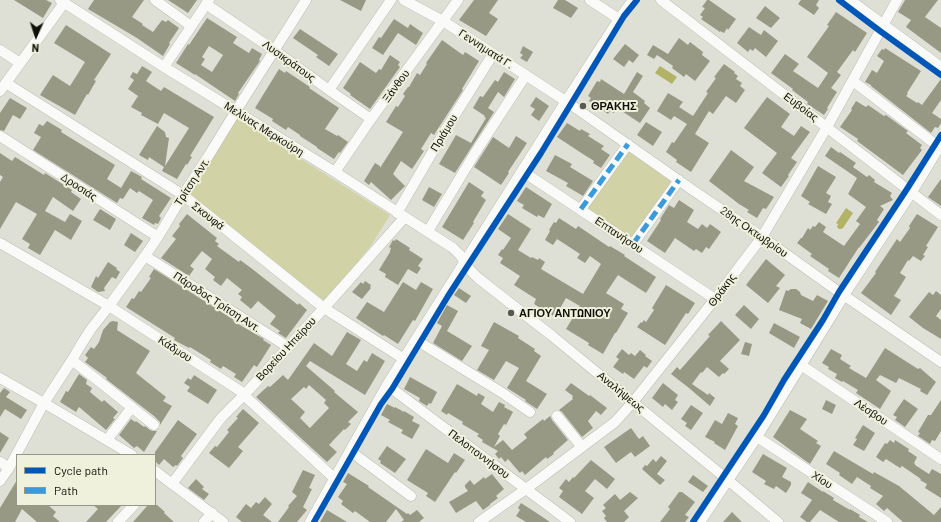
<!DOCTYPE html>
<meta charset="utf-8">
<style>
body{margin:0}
#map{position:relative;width:941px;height:522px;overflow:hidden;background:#dee0d5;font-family:Barlow,sans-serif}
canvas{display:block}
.legend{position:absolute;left:16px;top:454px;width:140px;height:52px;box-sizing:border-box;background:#f0f1dd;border:1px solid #969788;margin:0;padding:5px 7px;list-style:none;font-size:12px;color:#101009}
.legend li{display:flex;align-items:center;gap:8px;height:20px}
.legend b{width:20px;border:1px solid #969788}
.north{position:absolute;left:16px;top:16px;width:40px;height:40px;-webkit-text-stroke:3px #f0f1dd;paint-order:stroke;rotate:183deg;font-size:11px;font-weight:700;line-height:16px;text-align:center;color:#101009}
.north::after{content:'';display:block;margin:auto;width:14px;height:18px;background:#101009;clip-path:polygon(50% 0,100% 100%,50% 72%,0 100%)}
</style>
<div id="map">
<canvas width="941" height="522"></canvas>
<ul class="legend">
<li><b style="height:5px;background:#0057b8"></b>Cycle path</li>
<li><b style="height:5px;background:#3a9add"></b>Path</li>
</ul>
<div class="north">N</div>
</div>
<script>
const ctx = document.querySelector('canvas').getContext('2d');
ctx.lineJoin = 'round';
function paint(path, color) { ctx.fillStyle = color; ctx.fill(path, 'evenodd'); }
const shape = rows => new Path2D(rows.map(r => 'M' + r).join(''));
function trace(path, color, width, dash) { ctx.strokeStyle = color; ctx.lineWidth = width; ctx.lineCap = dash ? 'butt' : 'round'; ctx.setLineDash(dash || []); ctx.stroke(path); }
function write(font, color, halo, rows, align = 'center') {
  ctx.font = font + ' Barlow,sans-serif'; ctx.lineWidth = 4; ctx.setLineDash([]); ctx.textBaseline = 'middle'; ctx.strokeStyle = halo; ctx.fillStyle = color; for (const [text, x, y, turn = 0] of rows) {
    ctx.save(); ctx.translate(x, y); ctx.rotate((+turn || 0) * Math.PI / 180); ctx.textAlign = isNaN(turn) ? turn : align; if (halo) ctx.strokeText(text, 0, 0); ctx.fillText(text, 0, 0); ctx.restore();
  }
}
paint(shape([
 [236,118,390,215,372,244,327,300,328,304,187,195],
 [628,150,673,181,631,239,586,209]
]), '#d1d3a6');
paint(shape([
 [660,66,677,77,672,84,655,73],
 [846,208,853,213,843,228,841,229,839,229,837,227,838,224,836,223]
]), '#b3b367');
paint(shape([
 [14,0,46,0,52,3,43,18],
 [94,0,144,0,132,17,143,24,142,25,153,32,162,20,166,22,168,20,179,28,169,43,170,44,163,56,137,38,88,9],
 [168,0,197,0,188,13],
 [340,0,366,0,361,11],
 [474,0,498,0,489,13,498,19,486,36,459,20],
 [558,0,565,0,578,8,571,18,553,8],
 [707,0,709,0,736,19,728,30,727,28,724,33,720,31,720,32,701,19,703,17,700,15,705,8,702,7],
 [801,0,819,0,816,5,819,8,814,15,798,4],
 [905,0,938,0,925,17,941,28,941,53,906,27,911,20,898,12],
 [765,6,780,18,771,28,756,18],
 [836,12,867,33,855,52,853,50,837,72,841,75,831,88,837,92,827,108,828,109,824,115,807,104,808,102,792,90,793,89,771,73,785,54,799,64,793,71,818,88,828,73,807,57,829,26,827,25],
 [207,18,237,37,233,43,249,53,252,48,262,54,259,60,260,61,238,93,239,94,235,101,195,74,195,75,176,63,188,44,189,45],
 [209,46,223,55,212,72,201,65,205,59,202,57],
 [394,19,408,28,410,24,423,33,416,45,398,33,383,55,372,48,379,37,381,38],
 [66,25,111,54,94,80,96,81,88,95,87,94,75,115,40,95,53,75,70,86,85,62,54,43],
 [749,27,761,35,764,30,778,41,766,57,755,48,753,51,750,49,748,52,737,43],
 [300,29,338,54,329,66,316,57,318,55,293,38],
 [679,38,688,45,690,42,703,52,702,55,710,61,695,81,686,74,684,77,672,68,673,66,657,55,654,59,647,55,653,45,668,54],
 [442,40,463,55,465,52,479,61,462,89,463,90,434,135,431,133,421,149,424,151,412,169,401,161,393,174,405,186,391,200,371,182,369,185,364,181,375,163,380,166,380,168,403,132,386,122,396,106,398,107,405,96,403,94,408,87,409,87,417,73,420,75,427,64,426,63],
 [625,44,639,55,633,63,629,60,624,67,613,59],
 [523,46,533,52,527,62,520,58,523,55,520,53],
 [885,48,921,71,907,93,908,94,906,96,917,103,918,102,922,105,941,79,941,100,932,113,941,119,941,123,938,128,935,127,931,133,871,86,871,85,865,82,872,70,877,73,884,61,877,56,882,49,884,50],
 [390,55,400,62,398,65,400,67,370,109,350,95,351,94,343,88,360,62,376,73,379,69,381,70],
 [724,64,735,72,734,73,738,76,736,79,742,83,740,86,745,90,736,103,726,96,713,114,709,111,695,134,709,143,691,172,676,162,677,160,666,152,672,142,674,143,687,124,674,116,671,120,657,111,668,93,683,102,679,107,693,116,708,93,706,92,716,78,714,77],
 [142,66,152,72,146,81,161,91,164,87,214,117,190,156,192,157,187,165,186,164,177,179,162,171,164,167,149,157,148,160,139,155,157,126,165,132,166,137,169,138,165,166,189,128,164,113,158,124,141,115,142,113,131,107,138,96,128,89,134,80,130,77,133,72,137,74],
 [279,69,285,73,286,71,310,87,309,88,339,108,325,129,337,136,338,135,348,142,340,153,339,152,334,159,317,148,317,147,300,136,300,135,288,127,286,130,272,121,273,119,255,108],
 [504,72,515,79,504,97,498,92,488,108,494,112,455,173,439,164,456,135,471,143,486,118,484,117,485,116,473,108,480,96,483,97,495,80,498,82],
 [637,72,643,76,633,92,645,101,644,103,650,108,640,123,617,108,614,113,610,111,608,114,589,101,591,98,588,96,597,81,600,82,601,79,624,94],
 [536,97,549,106,539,121,531,115,535,109,530,106],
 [767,97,790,114,781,127,794,136,801,126,810,132,791,158,797,162,788,175,789,176,781,187,762,173,777,153,744,128],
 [10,98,27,108,20,119,13,115,4,131,0,130,0,113],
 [856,101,866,107,868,105,884,116,886,115,908,131,906,133,922,145,920,148,922,150,903,175,857,141,858,139,840,127,852,110,851,109],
 [47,121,62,130,61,132,115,165,107,179,121,188,131,171,142,177,141,179,171,198,159,216,161,218,158,224,155,223,154,225,142,218,153,200,139,191,137,193,130,188,123,199,120,198,117,203,33,150,41,137,34,133,39,124,43,126],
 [646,122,662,132,653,146,637,135],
 [567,123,580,131,581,129,590,134,588,136,604,146,601,149,610,155,601,168,593,163,594,161,586,156,557,137],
 [516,136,527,143,508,172,509,173,501,185,474,167,493,137,509,148],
 [831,147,839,153,840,152,856,163,853,167,867,177,869,175,875,180,874,182,892,193,890,196,893,200,880,206,884,209,877,220,879,222,859,248,859,247,839,278,828,271,829,269,810,256,812,254,797,243,801,238,802,238,808,228,810,230,813,226,815,227,819,222,826,227,823,232,844,246,860,224,856,221,866,207,848,194,857,178,825,156],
 [731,150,754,167,744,181,774,197,766,209,763,208,757,218,747,212,749,210,739,204,709,181],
 [0,153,12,161,15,157,44,175,45,173,72,190,71,192,81,199,73,211,53,197,45,211,65,222,70,214,82,221,71,240,55,230,40,255,28,248,30,244,22,239,37,214,16,202,0,229,0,182,3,177,0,175],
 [555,155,572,164,570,167,593,181,583,196,566,186,568,183,546,171],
 [818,166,836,177,826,193,831,196,828,202,832,204,826,214,808,204,810,202,801,196],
 [941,179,941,206,928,197],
 [469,182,484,192,481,196,486,200,473,222,474,223,463,240,442,227],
 [429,187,442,194,434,207,422,200],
 [526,187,552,204,544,218,538,215,537,217,522,208,524,205,517,201],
 [679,200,694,210,687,222,698,229,702,224,707,228,710,224,721,232,709,249,706,247,702,253,696,249,694,251,675,238,665,253,647,241,661,220,660,219,669,205,674,208],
 [100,209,116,219,110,230,93,220],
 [187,214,217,238,215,241,219,244,217,246,239,262,240,260,251,268,298,305,299,303,307,310,286,338,278,333,280,331,270,324,276,316,258,301,251,309,240,300,242,297,238,294,242,290,227,278,221,286,213,280,215,277,205,269,212,259,202,251,190,266,194,269,189,276,161,258,176,239,172,236,180,226,179,224],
 [508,214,531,229,518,250,531,258,532,257,538,260,539,258,545,262,541,269,583,294,601,264,590,256,585,263,577,258,580,254,557,239,553,245,545,240,550,231,549,230,554,222,556,223,559,218,576,229,578,226,609,247,610,246,625,255,624,256,656,277,646,293,618,275,606,293,624,304,621,309,628,313,616,333,615,333,603,354,588,345,589,343,566,329,580,306,566,298,555,317,534,304,536,299,514,285,520,276,500,263,503,258,498,255,502,249,503,250,511,238,498,229],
 [917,214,938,227,926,246,928,247,923,255,925,256,921,261,913,256,909,261,908,260,900,273,906,277,894,296,901,300,891,315,861,293,876,273,875,272,897,239,900,242,910,228,909,226],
 [131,233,143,241,135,252,124,245],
 [396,239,410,248,409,250,423,259,418,266,421,268,417,274,408,269,398,285,385,277,386,274,379,270,390,252,390,251,391,248,389,247,393,240,395,241],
 [766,259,785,275,776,286,780,288,768,303,746,285],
 [108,262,117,268,116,269,120,272,116,279,112,277,104,288,105,291,98,292,91,287,96,276,98,278],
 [154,269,234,320,233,321,264,339,263,340,271,345,257,367,254,365,242,382,234,377,236,374,223,366,221,369,210,362,211,360,190,347,189,348,174,340,175,338,126,307,132,298,134,299,139,291,141,292,151,278,149,277],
 [365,281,371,285,370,287,371,288,362,299,352,292,361,282,363,284],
 [403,282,416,290,421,282,433,289,415,321,413,320,398,344,384,335,383,336,356,318,367,302,384,312],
 [666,285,695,303,688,314,686,313,665,345,637,327,641,322,642,323,644,320,646,322,654,310,652,308],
 [459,288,471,296,466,303,454,295],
 [791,289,796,289,800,292,801,295,813,301,817,295,828,301,811,329,800,323,802,319,779,310,786,290,788,291],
 [936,291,941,295,941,309,936,316,941,320,941,339,923,328,909,317,929,292,933,295],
 [447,305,458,311,447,331,472,346,462,361,433,343,442,326,437,323],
 [744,305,759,319,751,329,735,315],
 [113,321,118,322,117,330,150,351,136,373,166,397,163,401,172,406,160,425,160,422,154,416,106,379,107,378,85,362,88,358,85,355,91,347,94,349,99,342,103,330,110,322],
 [721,321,740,340,720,361,729,369,724,374,723,373,719,377,707,367,702,373,701,372,689,388,671,374,677,367,680,370,710,336,708,335],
 [494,322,519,336,518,338,535,349,534,351,541,356,526,381,547,394,537,409,525,401,526,400,507,388,519,368,506,361,494,380,477,370,489,350,481,346],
 [774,323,800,337,794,348,769,333],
 [347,332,361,340,346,364,357,371,364,360,367,362,372,353,385,361,365,395,310,361,306,366,335,391,334,392,358,412,348,422,351,424,345,430,344,429,329,445,337,452,327,462,256,397,268,386,270,387,283,375,288,380,314,343,332,356],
 [309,385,326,400,324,403,329,408,310,428,300,418,305,412,291,399,304,387,306,389],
 [745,342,752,344,749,356,741,354],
 [885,348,918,369,920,368,936,382,927,395,920,391,921,389,899,378,896,383,880,375,876,380,891,391,880,409,856,393,858,390,843,381,842,382,835,378,837,374,828,369,829,367,822,363,831,349,842,355,840,359,851,366,849,368,866,378],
 [622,349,629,355,631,353,635,356,640,350,646,355,645,356,652,361,647,368,644,366,634,379,624,372,623,374,613,367,619,359,616,357],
 [79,374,87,380,86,384,92,388,90,392,102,402,104,400,118,412,113,418,115,419,106,430,79,407,76,412,60,402,66,391,68,392],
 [194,375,217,390,208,404,187,391,190,387,184,383,188,378,191,380],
 [410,377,437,392,431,404,429,403,427,406,422,403,419,401,420,398,404,389],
 [571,383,589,396,590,395,607,408,601,415,596,411,588,421,593,428,582,437,562,412,559,410,573,399,572,398,573,396,565,390],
 [663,383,678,395,675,400,678,402,672,410,665,404,663,407,652,398],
 [457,384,477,396,478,393,485,397,481,404,493,412,499,402,505,405,504,407,513,412,506,425,504,424,498,434,500,436,494,447,503,440,512,450,527,438,524,434,543,419,544,421,550,416,552,420,568,440,553,453,554,454,547,459,546,457,525,475,522,471,520,473,508,459,505,462,501,457,499,459,495,454,498,451,482,442,483,440,477,436,479,434,462,424,463,422,448,413,447,415,441,411],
 [692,384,708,395,709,393,715,398,710,406,689,388],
 [4,388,10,392,6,397,27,410,21,419,5,409,0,417,0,393],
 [904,399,918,409,905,427,895,420,897,417,893,415],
 [826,400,836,405,832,414,822,409],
 [941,400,941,431,935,441,932,440,930,444,918,436,920,433,918,432,928,415,931,415],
 [387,404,395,408,395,407,404,412,404,411,414,417,412,421,420,425,412,439,401,433,403,430,388,422,390,420,381,415],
 [691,405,703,413,691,430,685,426,687,423,681,419],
 [243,409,259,423,238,447,243,451,229,468,209,453,215,446,217,447,229,432,227,430,238,418,236,417],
 [790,410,807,419,800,429,818,441,816,443,821,446,810,464,796,454,773,437],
 [728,413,738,418,735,424,738,426,725,450,714,443,715,442,705,437,715,420,722,424],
 [131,419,135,422,136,421,144,427,145,426,150,430,153,431,157,431,144,452,137,446,134,448,119,435],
 [178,420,197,434,181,456,183,458,177,466,176,465,173,467,164,459,159,465,155,461,155,452],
 [863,425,875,433,864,451,853,445,857,439,855,438],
 [631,428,639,439,643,436,650,446,635,457,631,452,616,463,604,447],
 [0,432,9,438,0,453],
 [890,440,894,443,895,440,909,449,908,451,917,457,914,463,915,464,915,465,929,474,932,469,941,474,941,498,925,488,927,484,920,480,921,479,902,466,900,468,886,459,883,462,876,457,885,443,887,444],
 [387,446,406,459,395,473,380,463,381,461,378,459],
 [426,449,448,463,454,453,465,460,456,473,455,472,435,502,426,496,428,493,407,480],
 [834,451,873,474,874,472,899,486,934,515,941,507,941,522,903,522,887,508,884,511,876,504,883,496,870,488,871,486,857,477,852,484,839,475,840,473,826,464],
 [763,454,787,468,782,477,791,482,791,485,786,493,776,486,774,489,764,484,766,481,752,472],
 [661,456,667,461,657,474,665,480,660,485,642,469,645,465,647,466,653,459,656,462],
 [591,460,615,479,607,489,595,479,585,491,594,498,582,514,559,497,563,491,559,488,566,479,569,482,573,477,574,478],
 [303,470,315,475,309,488,312,489,303,507,307,510,297,522,278,522,289,507,288,506,297,496,292,492],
 [348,473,369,486,368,487,407,514,408,513,410,515,417,510,424,518,419,522,401,522,404,520,396,509,386,522,370,522,355,511,353,513,341,504,343,501,338,497,347,484,343,482],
 [492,474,504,489,496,496,498,498,490,504,490,505,483,510,476,501,456,513,449,502,468,491,465,487,465,485,470,480,474,485,484,477,485,479],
 [693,475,708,486,703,492,688,482],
 [196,479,204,487,202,489,209,494,204,500,188,488],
 [17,480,17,505,48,505,56,512,53,516,60,522,37,522,22,509,15,522,0,522,0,508],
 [808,482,823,492,823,491,834,498,833,500,850,510,850,509,860,515,859,517,868,522,839,522,820,510,810,522,807,522,800,517,812,500,801,493],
 [630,492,638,498,624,511,629,517,624,522,607,522,604,518,606,516,602,511,606,508,603,505,615,494,620,500],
 [679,492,682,492,695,502,685,515,689,517,685,522,660,522,670,509,668,507],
 [265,497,272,504,263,515,272,522,242,522,236,517,246,504,251,508,256,502,259,504],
 [521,503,535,512,550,522,526,522,516,516,520,510,518,508],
 [93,505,122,505,106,522,86,522,98,509],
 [148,505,157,505,165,512,164,513,174,522,133,522],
 [327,510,347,522,320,522],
 [732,512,742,522,723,522]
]), '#989985');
const minor = shape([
 [60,0,164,67,335,172,453,248,460,255,470,270,478,278,551,335,723,476,778,522],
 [155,0,191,26],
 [404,0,443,21,570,104,694,191,762,237,839,292,941,362],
 [590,0,619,19],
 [661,0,941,215],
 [850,0,941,67],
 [206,4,274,50,329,90,371,119],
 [0,50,20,63],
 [164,67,209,0],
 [853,81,935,144,941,147],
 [6,83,183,195,324,308,404,359],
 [329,90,391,0],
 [0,91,64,3],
 [0,136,158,237],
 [522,171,715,299],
 [335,172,371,119,458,0],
 [581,209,628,144],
 [397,213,443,134,493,54],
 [428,231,475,153,526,75],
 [0,243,109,306,245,394,247,398,334,478],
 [633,244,679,180],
 [145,256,288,347],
 [416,340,501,392,530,412],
 [72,360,154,425],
 [801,365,941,459],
 [0,378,44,403,132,455],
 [387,385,570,522],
 [557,416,582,447],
 [757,437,887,522],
 [107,440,132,407],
 [350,451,411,496],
 [0,462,9,468],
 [155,471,223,522],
 [0,481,9,468,44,403,72,360,82,343,91,329,109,306,145,256,158,237,183,195,209,155,236,111,306,0],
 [172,484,206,438,221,418,245,394,324,308,404,218],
 [118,522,134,505],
 [204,522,212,513],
 [310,522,387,385,566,101,619,19,633,0],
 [479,522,526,489,615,422,633,402,715,299,762,237,827,127,897,0],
 [700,522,757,437,850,286,912,192,941,144]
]);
trace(minor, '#bcbdb5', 11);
trace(minor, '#fafaf9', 10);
trace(shape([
 [581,209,628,144],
 [633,244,679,180]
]), '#3a9add', 5, [10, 5]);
trace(shape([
 [839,0,880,31,941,75],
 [314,522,381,404,392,389,448,296,541,153,577,94,624,16,637,0],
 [693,522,764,415,784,380,823,320,839,292,907,189,941,135]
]), '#0057b8', 6);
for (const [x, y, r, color] of [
 [583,106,4,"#585950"],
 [511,313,4,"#585950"]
]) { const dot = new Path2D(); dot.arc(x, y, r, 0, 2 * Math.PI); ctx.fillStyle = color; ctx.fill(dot); trace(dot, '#f0f1dd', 1.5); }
write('11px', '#101009', '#f0f1dd', [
 ["Γεννηματά Γ.",486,49,33],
 ["Λυσικράτους",289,61,36],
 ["Ξάνθου",396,86,-54],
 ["Ευβοίας",801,107,37],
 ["Μελίνας Μερκούρη",264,129,32],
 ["Πριάμου",444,133,-59],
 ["Τρίτση Αντ.",192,182,-57],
 ["Δροσιάς",79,187,33],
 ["Σκουφά",208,216,38],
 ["28ης Οκτωβρίου",754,232,35],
 ["Επτανήσου",619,235,34],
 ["Θράκης",722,290,-53],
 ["Πάροδος Τρίτση Αντ.",217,302,33],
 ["Κάδμου",175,349,33],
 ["Βορείου Ηπείρου",286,349,-47],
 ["Αναλήψεως",621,392,39],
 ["Λέσβου",871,412,34],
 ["Πελοποννήσου",479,454,37],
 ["Χίου",822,480,33]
]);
write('bold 11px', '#101009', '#f0f1dd', [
 ["ΘΡΑΚΗΣ",591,106],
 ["ΑΓΙΟΥ ΑΝΤΩΝΙΟΥ",519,313]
], 'left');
</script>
